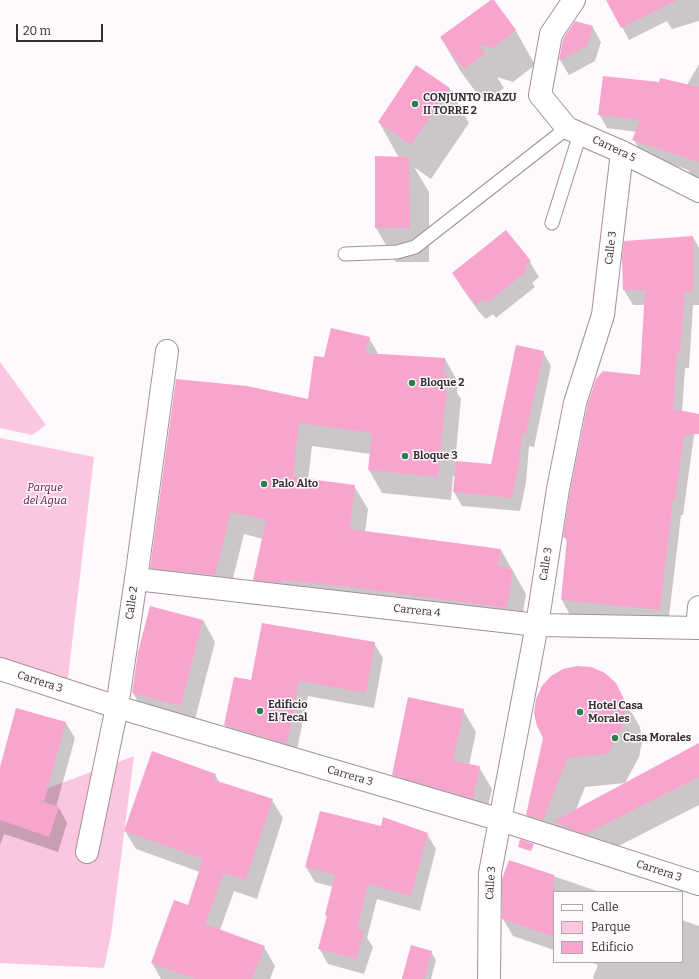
<!DOCTYPE html>
<style>
body{margin:0}
#map{position:relative;width:699px;height:979px;overflow:hidden;background:#fef9fc;font-family:Bitter,serif}
canvas{display:block}
.legend{position:absolute;left:553px;top:891px;width:130px;height:72px;box-sizing:border-box;background:#fef9fc;border:1px solid #aea8ac;margin:0;padding:5px 7px;list-style:none;font-size:12px;color:#372f33}
.legend li{display:flex;align-items:center;gap:8px;height:20px}
.legend b{width:20px;border:1px solid #aea8ac}
.scale{position:absolute;left:16px;top:24px;width:87px;height:18px;box-sizing:border-box;border:2px solid #372f33;border-top:0;padding-left:5px;font-size:12px;line-height:14px;white-space:nowrap;color:#372f33;-webkit-text-stroke:3px #fef9fc;paint-order:stroke}
</style>
<div id="map">
<canvas width="699" height="979"></canvas>
<ul class="legend">
<li><b style="height:5px;background:#fff"></b>Calle</li>
<li><b style="height:11px;background:#fbc6df"></b>Parque</li>
<li><b style="height:11px;background:#f7a5ce"></b>Edificio</li>
</ul>
<div class="scale">20 m</div>
</div>
<script>
const ctx = document.querySelector('canvas').getContext('2d');
ctx.lineJoin = 'round';
function paint(path, color) { ctx.fillStyle = color; ctx.fill(path, 'evenodd'); }
const shape = rows => new Path2D(rows.map(r => 'M' + r).join(''));
function trace(path, color, width, dash) { ctx.strokeStyle = color; ctx.lineWidth = width; ctx.lineCap = dash ? 'butt' : 'round'; ctx.setLineDash(dash || []); ctx.stroke(path); }
function write(font, color, halo, rows, align = 'center') {
  ctx.font = font + ' Bitter,serif'; ctx.lineWidth = 3; ctx.setLineDash([]); ctx.textBaseline = 'middle'; ctx.strokeStyle = halo; ctx.fillStyle = color; for (const [text, x, y, turn = 0] of rows) {
    ctx.save(); ctx.translate(x, y); ctx.rotate((+turn || 0) * Math.PI / 180); ctx.textAlign = isNaN(turn) ? turn : align; if (halo) ctx.strokeText(text, 0, 0); ctx.fillText(text, 0, 0); ctx.restore();
  }
}
paint(shape([
 [0,362,46,425,32,435,0,428],
 [0,438,94,457,67,686,0,663],
 [134,756,111,935,104,968,0,963,0,820,19,799]
]), '#fbc6df');
paint(shape([
 [493,0,516,31,535,65,513,82,497,77,504,88,484,103,461,72,441,38],
 [608,0,699,0,699,21,672,29,667,21,629,40],
 [592,26,601,42,595,61,569,75,560,60,564,39],
 [699,64,699,181,694,179,688,170,642,154,634,140,637,132,607,128,599,114,687,85],
 [449,88,469,123,431,179,414,167,429,192,429,262,396,262,376,228,399,158,379,122],
 [506,231,530,262,539,277,532,283,535,287,496,318,493,314,486,319,480,313,462,288,453,273],
 [693,237,699,248,699,305,693,305,689,368,685,368,682,412,695,428,683,515,681,515,668,625,570,615,562,600,568,543,564,537,641,376,645,305,633,305,624,290],
 [369,338,379,355,445,359,458,382,457,393,461,399,455,462,492,465,543,352,551,366,534,447,529,446,526,483,520,511,462,506,454,492,455,476,453,476,451,500,382,493,369,470,371,454,312,446,308,480,354,486,368,509,365,532,501,550,526,594,520,631,268,603,255,580,263,539,244,534,228,598,164,591,151,568,309,401,325,358],
 [203,620,215,642,193,727,145,715,133,693],
 [374,643,383,658,374,708,308,696,295,759,234,741,225,725,252,682],
 [615,684,640,727,642,742,639,757,625,783,585,787,576,810,699,744,699,805,599,856,544,845,527,815],
 [463,710,476,732,469,765,479,767,492,789,485,820,405,797,393,775],
 [66,723,75,738,56,807,59,808,67,823,58,852,4,834,0,845,0,771],
 [215,775,220,783,272,800,283,818,257,899,234,891,220,930,264,947,275,966,270,979,161,979,152,963,189,906,200,872,136,849,125,831],
 [382,827,427,834,436,849,420,911,377,899,367,938,373,947,364,974,328,964,319,948,328,918,326,915,333,887,315,882,306,867],
 [509,861,600,892,554,892,554,950,513,936,503,919],
 [682,920,699,926,699,979,594,979,593,977,598,965,590,962,682,962],
 [411,947,431,952,436,960,431,979,402,979]
]), '#0003');
paint(shape([
 [491,0,494,0,516,30,493,48,478,44,485,54,463,69,440,37],
 [606,0,677,0,621,28],
 [575,21,593,26,587,46,559,60,563,39],
 [416,65,450,88,411,145,378,122],
 [603,76,659,82,660,78,699,87,699,162,632,140,640,120,598,115],
 [375,156,409,157,410,228,375,228],
 [506,230,531,261,524,267,527,271,487,303,483,299,477,304,470,298,452,273],
 [693,236,693,291,685,291,680,354,677,353,673,409,699,414,699,434,684,435,675,501,673,500,660,610,561,600,567,538,563,537,570,491,587,406,596,379,603,371,640,375,645,290,623,290,622,257,624,241],
 [331,328,370,337,365,353,445,358,444,375,448,375,438,477,368,470,372,433,299,423,293,477,355,485,350,529,501,549,498,565,513,570,507,608,342,586,282,580,282,583,253,580,266,520,231,512,215,575,150,568,176,379,247,386,308,399,314,356,324,357],
 [516,345,544,351,526,434,522,433,518,469,512,498,453,492,456,461,491,464],
 [150,606,203,620,181,706,132,693,138,652],
 [262,623,375,642,366,693,299,681,287,744,224,725,234,677,251,680],
 [577,666,591,667,605,673,616,683,623,697,625,711,623,726,608,754,568,758,543,820,526,815,543,738,537,726,534,713,536,699,542,686,551,676,563,669],
 [408,697,464,709,453,761,480,766,473,799,392,775],
 [16,708,66,722,44,802,59,807,49,837,0,820,0,767],
 [699,743,699,777,586,834,572,830,554,821],
 [152,751,216,774,214,780,273,799,246,880,224,873,205,924,265,946,252,979,195,979,151,963,174,900,188,905,203,859,124,831],
 [320,811,381,826,383,817,428,833,411,896,368,884,357,929,364,931,356,959,318,949,327,916,325,915,335,875,305,867],
 [520,839,534,844,531,851,518,847],
 [509,860,554,875,554,937,502,919,502,879],
 [411,945,432,951,424,979,402,979]
]), '#f7a5ce');
const lane = shape([
 [552,223,580,134],
 [345,254,397,252,415,247,567,128]
]);
const street = shape([
 [574,0,551,34,540,95,567,128,622,152,699,191],
 [136,579,167,351],
 [697,628,699,607],
 [0,669,117,707,87,852],
 [489,979,490,873,537,625,558,489,575,403,603,315,622,152]
]);
const secondary = shape([
 [699,628,537,625,136,579,117,707,501,820,699,884]
]);
trace(lane, '#a59099', 15);
trace(street, '#a59099', 24);
trace(secondary, '#a59099', 24);
trace(lane, '#fff', 13);
trace(street, '#fff', 22);
trace(secondary, '#fff', 22);
for (const [x, y, r, color] of [
 [415,104,4,"#2a7e50"],
 [412,383,4,"#2a7e50"],
 [405,456,4,"#2a7e50"],
 [264,484,4,"#2a7e50"],
 [260,711,4,"#2a7e50"],
 [580,712,4,"#2a7e50"],
 [615,738,4,"#2a7e50"]
]) { const dot = new Path2D(); dot.arc(x, y, r, 0, 2 * Math.PI); ctx.fillStyle = color; ctx.fill(dot); trace(dot, '#fef9fc', 1.5); }
write('bold 11px', '#372f33', '#fef9fc', [
 ["CONJUNTO IRAZU",423,98],
 ["II TORRE 2",423,111],
 ["Bloque 2",420,383],
 ["Bloque 3",413,456],
 ["Palo Alto",272,484],
 ["Edificio",268,705],
 ["El Tecal",268,718],
 ["Hotel Casa",588,706],
 ["Morales",588,719],
 ["Casa Morales",623,738]
], 'left');
write('11px', '#372f33', '#fef9fc', [
 ["Carrera 5",614,149,25],
 ["Calle 3",611,248,-83],
 ["Calle 3",546,564,-81],
 ["Calle 2",132,603,-82],
 ["Carrera 4",417,611,6],
 ["Carrera 3",40,682,18],
 ["Carrera 3",350,776,16],
 ["Carrera 3",659,871,18],
 ["Calle 3",491,883,-86]
]);
write('italic 11px', '#670645', '#fef9fc', [
 ["Parque",45,488],
 ["del Agua",45,501]
]);
</script>
